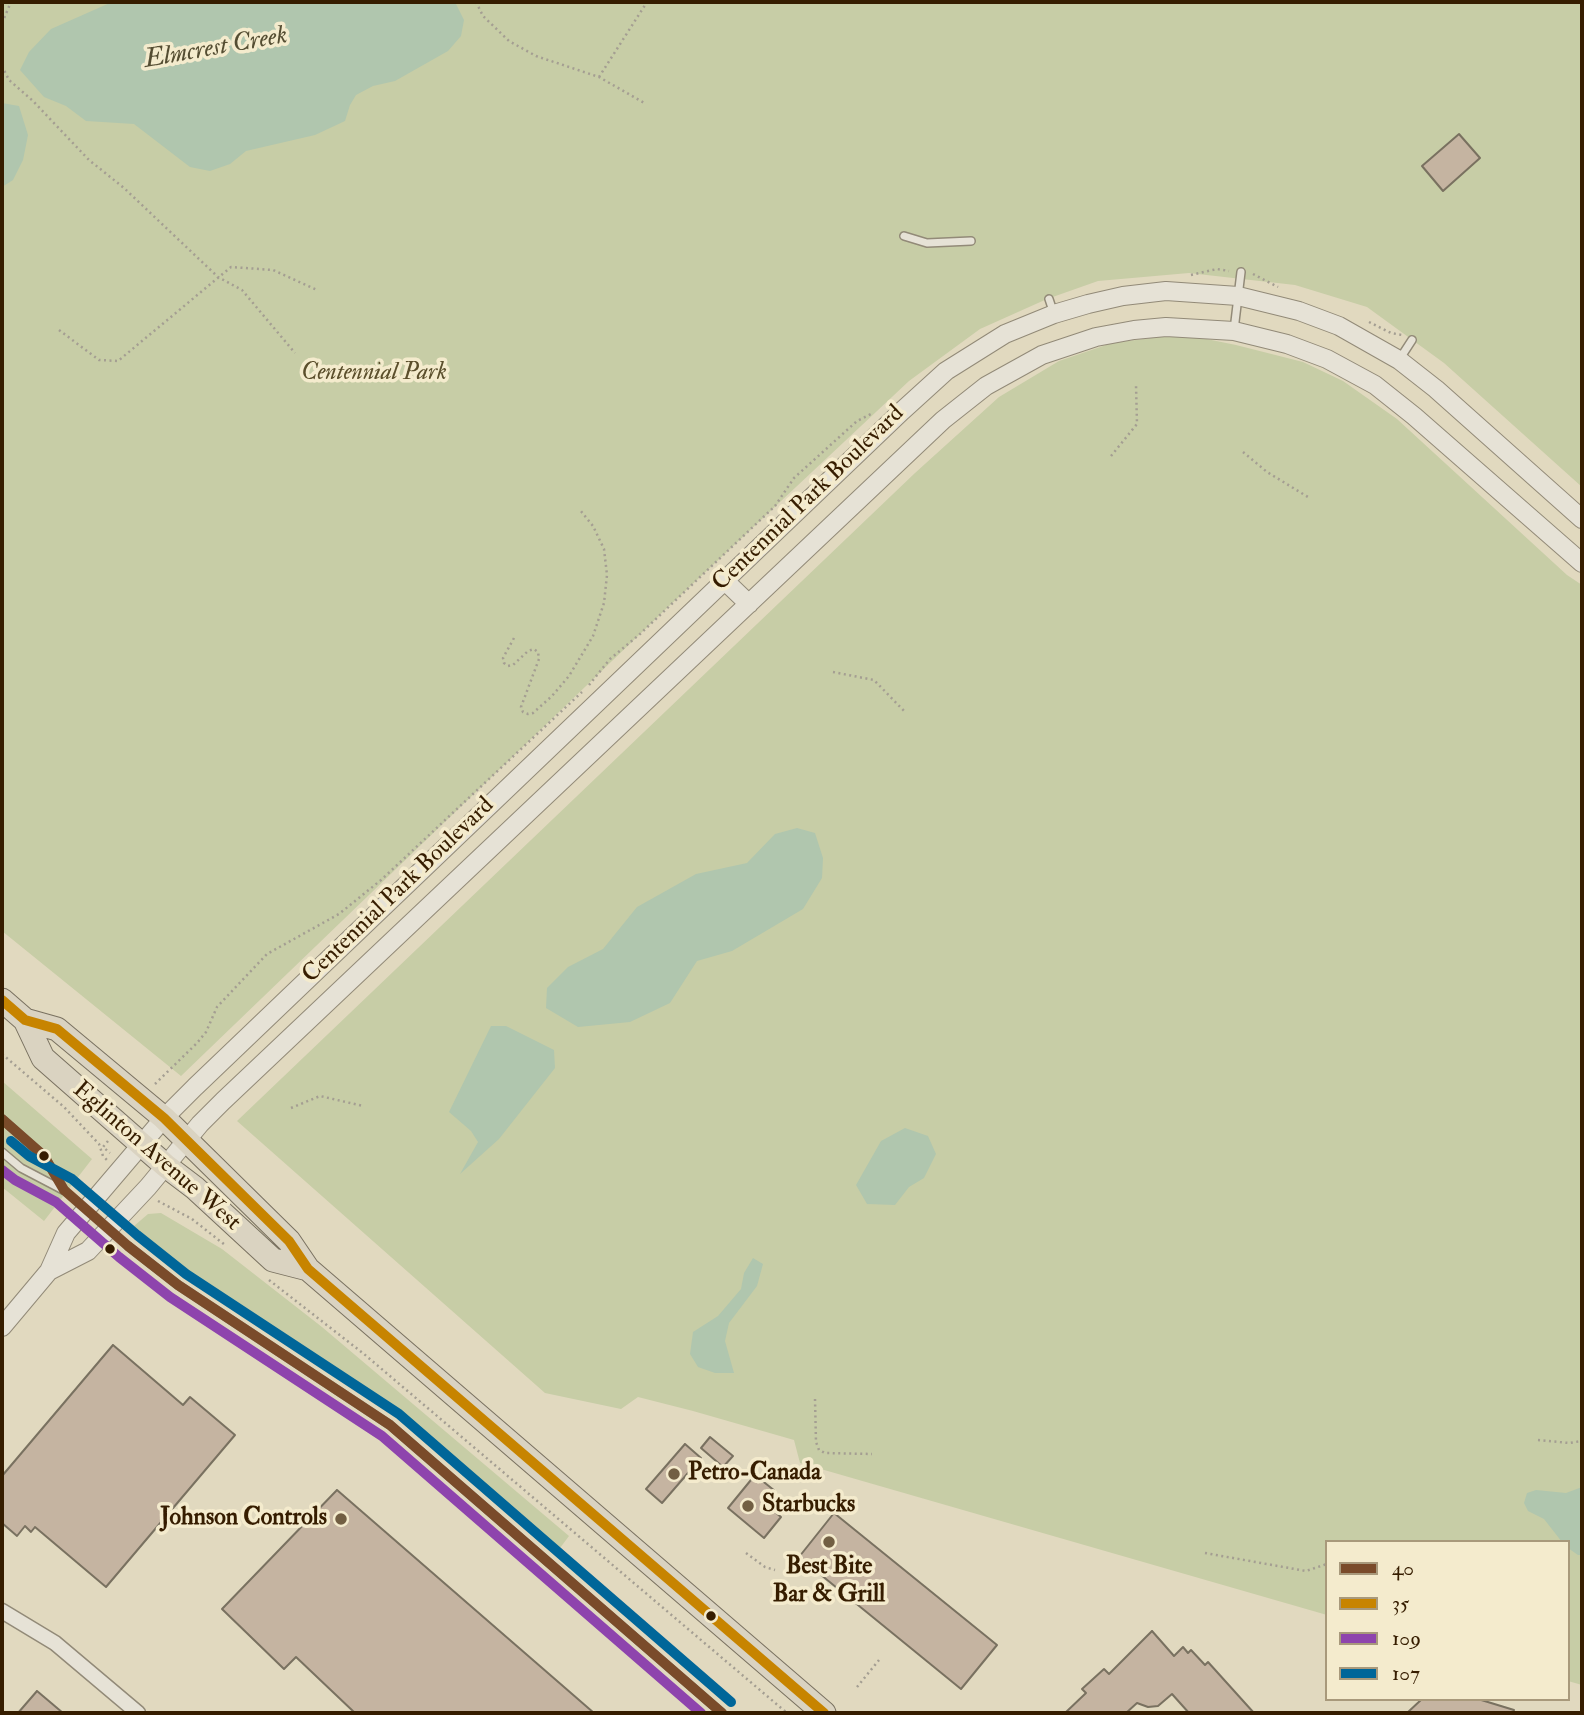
<!DOCTYPE html>
<style>
body{margin:0}
#map{position:relative;width:1584px;height:1715px;overflow:hidden;background:#e1d9bf;font-family:"IM FELL Double Pica",serif}
canvas{display:block}
.frame{position:absolute;inset:0;border:4px solid #361d00;pointer-events:none}
.legend{position:absolute;left:1325px;top:1540px;width:245px;height:161px;box-sizing:border-box;background:#f4ebcd;border:2px solid #a8997b;margin:0;padding:9px 12px;list-style:none;font-size:21px;color:#361d00}
.legend li{display:flex;align-items:center;gap:14px;height:35px}
.legend b{width:35px;border:2px solid #a8997b}
</style>
<div id="map">
<canvas width="1584" height="1715"></canvas>
<div class="frame"></div>
<ul class="legend">
<li><b style="height:9px;background:#7a4b2a"></b>40</li>
<li><b style="height:9px;background:#c78400"></b>35</li>
<li><b style="height:9px;background:#8e44ad"></b>109</li>
<li><b style="height:9px;background:#069"></b>107</li>
</ul>
</div>
<script>
const ctx = document.querySelector('canvas').getContext('2d');
ctx.lineJoin = 'round';
function paint(path, color) { ctx.fillStyle = color; ctx.fill(path, 'evenodd'); }
const shape = rows => new Path2D(rows.map(r => 'M' + r).join(''));
function trace(path, color, width, dash) { ctx.strokeStyle = color; ctx.lineWidth = width; ctx.lineCap = dash ? 'butt' : 'round'; ctx.setLineDash(dash || []); ctx.stroke(path); }
function write(font, color, halo, rows, align = 'center') {
  ctx.font = font + ' "IM FELL Double Pica",serif'; ctx.lineWidth = 7; ctx.setLineDash([]); ctx.textBaseline = 'middle'; ctx.strokeStyle = halo; ctx.fillStyle = color; for (const [text, x, y, turn = 0] of rows) {
    ctx.save(); ctx.translate(x, y); ctx.rotate((+turn || 0) * Math.PI / 180); ctx.textAlign = isNaN(turn) ? turn : align; if (halo) ctx.strokeText(text, 0, 0); ctx.fillText(text, 0, 0); ctx.restore();
  }
}
paint(shape([
 [2,2,1582,2,1582,487,1444,363,1367,307,1295,285,1189,273,1098,281,1047,299,980,329,909,381,667,608,181,1076,2,931],
 [1182,334,1236,345,1303,362,1343,381,1397,419,1567,575,1582,585,1582,1685,1568,1681,1568,1542,1327,1542,1327,1615,800,1463,794,1440,693,1411,638,1397,621,1409,545,1393,237,1121,915,473,999,397,1059,361,1112,343],
 [2,1081,92,1159,44,1221,2,1187],
 [161,1213,222,1249,322,1327,569,1536,557,1552,457,1464,373,1397,189,1273,134,1226,148,1214]
]), '#c7cda6');
paint(shape([
 [112,2,455,2,464,20,461,36,448,51,395,81,373,86,356,95,350,105,345,121,315,135,246,151,230,164,210,171,190,167,134,124,86,121,66,106,44,97,20,70,29,52,51,29],
 [2,103,19,106,28,135,23,160,13,180,2,187],
 [797,828,815,833,823,858,822,878,803,909,732,951,697,961,670,1003,630,1022,578,1027,546,1008,547,988,568,967,603,949,637,907,696,874,747,863,775,834],
 [491,1026,506,1026,554,1050,555,1068,499,1139,460,1174,478,1142,471,1131,449,1112],
 [905,1128,928,1136,936,1154,924,1178,909,1187,895,1205,867,1204,856,1185,881,1141],
 [753,1258,763,1264,757,1286,729,1323,725,1341,734,1373,715,1373,698,1367,690,1354,693,1332,718,1316,741,1289,744,1273],
 [1582,1487,1582,1555,1578,1555,1568,1548,1568,1542,1562,1542,1544,1519,1528,1511,1524,1503,1527,1493,1536,1490,1566,1493]
]), '#b0c6ae');
const building = shape([
 [1459,134,1480,158,1443,191,1422,166,1459,134],
 [113,1345,183,1405,190,1397,235,1435,106,1587,35,1527,31,1532,25,1526,17,1536,2,1523,2,1476,113,1345],
 [710,1437,733,1456,723,1467,701,1448,710,1437],
 [685,1444,701,1458,662,1503,646,1489,685,1444],
 [755,1475,775,1491,765,1504,781,1517,764,1538,728,1508,755,1475],
 [337,1490,594,1713,355,1713,296,1657,284,1669,222,1609,337,1490],
 [834,1513,997,1645,961,1689,799,1557,834,1513],
 [1152,1631,1174,1656,1183,1647,1188,1653,1191,1650,1205,1665,1208,1662,1254,1713,1189,1713,1172,1694,1158,1706,1148,1707,1137,1703,1126,1713,1065,1713,1086,1693,1082,1689,1104,1669,1109,1674,1152,1631],
 [37,1691,63,1713,18,1713,37,1691],
 [1422,1699,1478,1699,1514,1710,1513,1713,1407,1713,1422,1699]
]);
paint(building, '#c5b4a1');
trace(building, '#797160', 2);
const service = shape([
 [904,236,927,243,971,241],
 [1049,299,1054,314],
 [1234,330,1241,272],
 [1399,360,1412,340],
 [2,1119,44,1156,64,1190],
 [2,1152,21,1168,63,1190],
 [128,1246,178,1285,390,1425,722,1713]
]);
const minor = shape([
 [2,1611,55,1643,138,1713]
]);
const tertiary = shape([
 [724,580,749,604],
 [49,1271,66,1233,164,1118,195,1087,902,411,946,371,1005,334,1054,314,1088,304,1123,296,1166,291,1238,296,1299,311,1339,326,1399,360,1436,389,1582,519],
 [2,1327,49,1271,88,1251,148,1187,200,1124,223,1101,943,420,986,386,1042,355,1096,337,1134,330,1166,327,1234,331,1287,344,1327,359,1375,385,1414,416,1582,563]
]);
const primary = shape([
 [2,1000,25,1020,57,1029,164,1118,289,1241,308,1269,824,1713],
 [25,1020,43,1058,166,1166,195,1188,273,1260,308,1269]
]);
trace(service, '#928a78', 10);
trace(minor, '#928a78', 17);
trace(tertiary, '#928a78', 20);
trace(primary, '#797160', 25);
trace(shape([
 [476,2,483,16,509,41,536,56,599,77,646,104],
 [2,23,11,2],
 [2,66,9,80,33,101,89,160,124,188,218,277,242,290,295,353],
 [599,77,647,2],
 [1253,274,1278,287],
 [1191,275,1217,269,1229,271],
 [1369,322,1391,333,1402,335],
 [59,330,99,360,118,361,231,267,273,270,317,290],
 [1243,452,1267,472,1308,497],
 [1111,456,1137,424,1136,385],
 [514,638,503,658,504,663,508,666,513,665,528,651,534,649,538,652,539,659,521,707,523,712,528,714,533,713,552,696,569,676,593,636,604,603,607,575,604,549,593,526,580,510],
 [833,672,874,680,906,713],
 [589,685,610,659,640,634,775,506,794,478,857,421,873,413],
 [2,1054,64,1107,99,1144,103,1156,107,1160],
 [155,1084,197,1043,206,1032,217,1007,267,954,339,914,381,880,582,692],
 [291,1108,320,1096,363,1106],
 [108,1141,103,1147,110,1153],
 [158,1201,192,1219,225,1245],
 [269,1280,364,1354,787,1713],
 [815,1399,816,1442,819,1450,825,1453,872,1454],
 [1538,1440,1569,1443,1582,1441],
 [746,1553,765,1567,775,1570],
 [1205,1553,1306,1571,1327,1564],
 [857,1687,879,1660]
]), '#a49e92', 2.5, [2, 3.5]);
trace(service, '#e6e2d6', 7);
trace(minor, '#e6e2d6', 14);
trace(tertiary, '#e6e2d6', 18);
trace(primary, '#dad3c1', 23);
trace(shape([
 [2,1119,44,1156,64,1190,128,1246,178,1285,390,1425,722,1713]
]), '#7a4b2a', 10);
trace(shape([
 [2,1000,25,1020,57,1029,164,1118,289,1241,308,1269,824,1713]
]), '#c78400', 10);
trace(shape([
 [2,1170,15,1180,56,1202,119,1257,170,1297,382,1436,701,1713]
]), '#8e44ad', 10);
trace(shape([
 [11,1141,29,1156,72,1179,137,1235,186,1274,399,1414,731,1702]
]), '#069', 10);
for (const [x, y, r, color] of [
 [44,1156,6,"#361d00"],
 [110,1249,6,"#361d00"],
 [674,1474,7,"#725f43"],
 [748,1506,7,"#725f43"],
 [341,1519,7,"#725f43"],
 [829,1542,7,"#725f43"],
 [711,1616,6,"#361d00"]
]) { const dot = new Path2D(); dot.arc(x, y, r, 0, 2 * Math.PI); ctx.fillStyle = color; ctx.fill(dot); trace(dot, '#f4ebcd', 2.5); }
write('italic 24px', '#5b4f2c', '#f4ebcd', [
 ["Centennial Park",374,374]
]);
write('24px', '#361d00', '#f4ebcd', [
 ["Centennial Park Boulevard",809,499,-44],
 ["Centennial Park Boulevard",399,891,-44],
 ["Eglinton Avenue West",156,1157,41]
]);
write('bold 24px', '#361d00', '#f4ebcd', [
 ["Petro-Canada",688,1474],
 ["Starbucks",762,1506],
 ["Johnson Controls",327,1519,"right"],
 ["Best Bite",829,1568,"center"],
 ["Bar & Grill",829,1596,"center"]
], 'left');
write('italic 26px', '#544d32', '#f4ebcd', [
 ["Elmcrest Creek",216,49,-10]
]);
</script>
